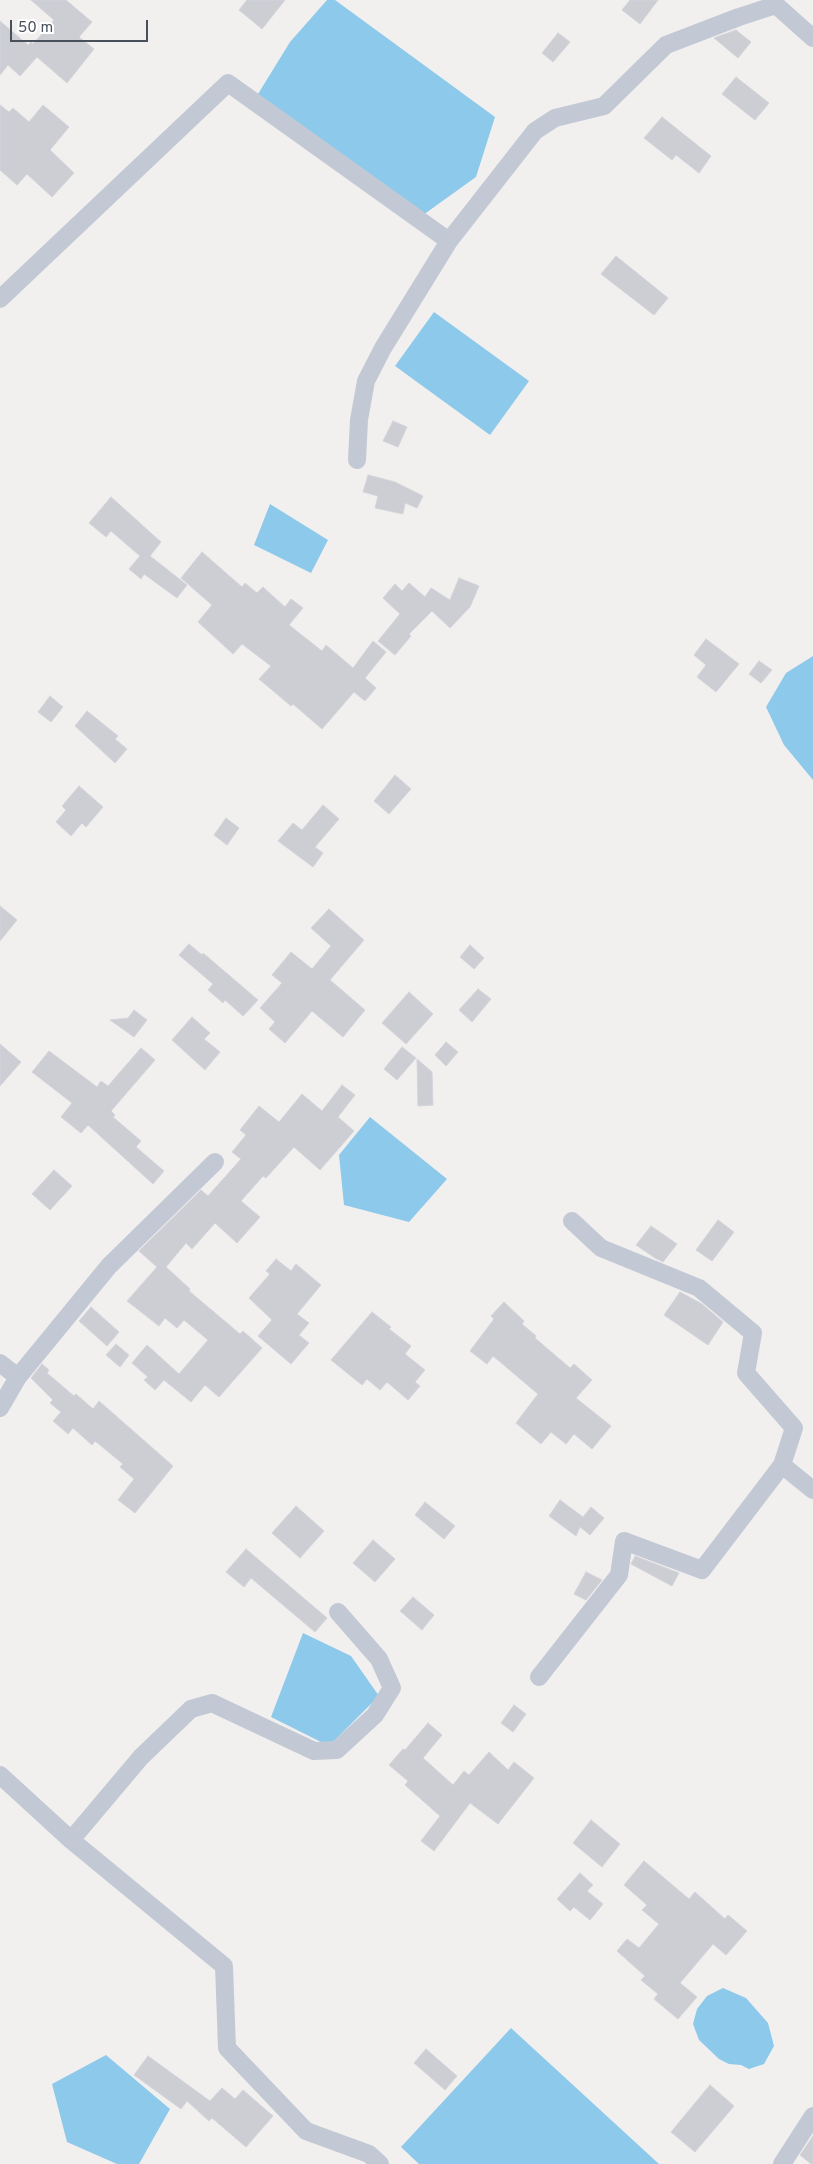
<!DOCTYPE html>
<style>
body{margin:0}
#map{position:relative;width:813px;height:2164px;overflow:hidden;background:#f2f0ef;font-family:Overpass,sans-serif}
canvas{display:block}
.scale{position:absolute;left:10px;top:20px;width:138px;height:22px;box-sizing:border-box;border:2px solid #48505c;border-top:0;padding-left:6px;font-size:15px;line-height:18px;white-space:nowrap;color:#48505c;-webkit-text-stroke:4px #fff;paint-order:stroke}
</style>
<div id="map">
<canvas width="813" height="2164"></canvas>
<div class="scale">50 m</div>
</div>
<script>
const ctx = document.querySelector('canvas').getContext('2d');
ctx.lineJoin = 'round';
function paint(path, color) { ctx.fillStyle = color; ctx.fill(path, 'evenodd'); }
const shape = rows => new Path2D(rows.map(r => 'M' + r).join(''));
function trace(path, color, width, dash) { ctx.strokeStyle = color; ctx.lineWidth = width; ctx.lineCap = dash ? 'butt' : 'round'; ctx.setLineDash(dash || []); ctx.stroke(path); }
paint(shape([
 [327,0,335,0,495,117,476,177,423,215,258,94,290,42],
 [434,312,529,381,490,435,395,366],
 [270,504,328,540,311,573,254,545],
 [813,656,813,780,784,745,766,707,786,673],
 [370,1117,447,1179,409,1222,344,1205,339,1155],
 [303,1633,351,1656,379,1696,329,1746,271,1717],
 [723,1988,746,1998,768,2023,774,2046,764,2064,749,2069,741,2065,729,2064,719,2059,699,2040,693,2024,697,2009,707,1996],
 [511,2028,659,2164,419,2164,401,2147],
 [106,2055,170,2109,139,2164,117,2164,67,2142,52,2084]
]), '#8dc9ea');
const building = shape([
 [31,0,66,0,92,22,79,37,94,49,67,83,37,57,20,76,8,65,0,75,0,21,28,45,31,42,33,44,54,20,31,0],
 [247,0,285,0,262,29,239,10,247,0],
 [630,0,658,0,640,24,622,10,630,0],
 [736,30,751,42,738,58,714,38,736,30],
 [558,33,570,42,553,62,542,53,558,33],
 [736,77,769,103,755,120,722,94,736,77],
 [0,105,9,112,13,108,29,122,43,105,69,127,50,150,74,173,52,197,27,174,17,185,0,170,0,105],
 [662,117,711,156,699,173,676,155,672,160,644,138,662,117],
 [616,256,668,298,654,315,601,274,616,256],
 [393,421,407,427,398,447,383,441,393,421],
 [368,475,395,482,423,496,417,508,405,503,403,514,375,508,378,496,363,492,368,475],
 [111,497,161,542,150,556,187,585,177,598,144,574,141,579,129,569,140,556,111,531,106,537,89,523,111,497],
 [202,552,242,587,245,583,257,593,263,587,285,607,291,599,303,608,289,625,322,651,326,645,353,668,373,641,386,652,365,678,376,688,365,701,354,692,322,729,293,704,291,706,259,679,271,666,242,644,233,654,198,622,212,605,181,578,202,552],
 [459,578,479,586,470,607,450,628,432,611,409,634,411,636,395,655,378,641,400,614,383,598,395,584,402,591,409,583,425,597,431,588,450,600,459,578],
 [706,639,739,664,716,692,697,677,706,665,694,655,706,639],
 [759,661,772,670,761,683,749,674,759,661],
 [50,696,63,707,51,722,38,712,50,696],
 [87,711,118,736,115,739,127,749,115,763,75,726,87,711],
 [395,775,411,789,389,814,374,801,395,775],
 [79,786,103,807,86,827,82,823,71,836,56,822,66,810,62,806,79,786],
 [323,805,339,819,315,847,323,853,313,867,278,841,293,823,302,830,323,805],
 [226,818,239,828,227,845,214,835,226,818],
 [0,906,17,920,0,941,0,906],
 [329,909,364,940,330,980,365,1010,343,1037,312,1011,285,1043,269,1029,275,1022,260,1008,282,983,272,975,291,952,312,969,331,946,311,928,329,909],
 [189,944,202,955,203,953,258,1000,243,1016,225,1000,223,1003,208,990,213,984,179,955,189,944],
 [470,945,484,958,474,969,460,957,470,945],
 [478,989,491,999,472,1022,459,1010,478,989],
 [409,992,433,1014,406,1044,382,1023,409,992],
 [134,1010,147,1020,134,1037,110,1020,128,1018,134,1010],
 [192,1017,210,1033,204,1039,220,1052,205,1070,172,1040,192,1017],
 [446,1042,458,1052,446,1066,435,1055,446,1042],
 [0,1044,21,1062,0,1086,0,1044],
 [402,1047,416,1058,397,1080,384,1069,402,1047],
 [141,1048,155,1060,111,1111,115,1115,113,1117,141,1141,136,1147,164,1171,153,1184,88,1125,81,1133,61,1117,72,1103,32,1072,49,1051,97,1087,101,1081,108,1086,141,1048],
 [417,1059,432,1072,433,1105,418,1106,417,1059],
 [342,1085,355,1095,338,1117,354,1131,320,1170,294,1147,266,1178,263,1176,241,1201,260,1217,237,1243,215,1223,192,1249,186,1243,166,1267,190,1289,189,1291,240,1334,243,1331,262,1348,219,1397,205,1385,191,1402,164,1380,155,1390,144,1380,148,1377,132,1363,147,1345,179,1374,208,1340,184,1320,177,1328,165,1318,159,1326,127,1301,157,1267,139,1251,201,1190,208,1196,241,1159,232,1152,246,1135,240,1130,259,1106,279,1122,302,1094,322,1111,342,1085],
 [54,1170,72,1186,50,1210,32,1194,54,1170],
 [718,1220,734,1232,712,1261,696,1250,718,1220],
 [651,1226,677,1244,663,1262,655,1258,636,1245,651,1226],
 [276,1259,291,1271,296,1264,321,1285,297,1314,309,1323,299,1335,309,1343,291,1364,258,1336,272,1320,249,1298,270,1274,266,1271,276,1259],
 [680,1292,702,1304,723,1322,708,1345,664,1315,680,1292],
 [504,1302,524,1321,522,1324,536,1336,535,1338,570,1368,574,1364,592,1380,576,1398,611,1426,592,1449,574,1434,566,1444,551,1432,541,1444,516,1423,538,1394,493,1356,487,1364,470,1351,494,1319,491,1316,504,1302],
 [91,1307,119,1332,107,1346,79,1321,91,1307],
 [372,1312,391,1327,389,1329,411,1346,405,1354,425,1370,415,1382,420,1386,408,1400,387,1382,380,1390,367,1379,362,1385,331,1360,372,1312],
 [116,1344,129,1355,120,1367,106,1355,116,1344],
 [42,1364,49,1370,47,1373,74,1396,76,1394,93,1409,99,1401,173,1466,135,1513,118,1500,134,1479,120,1467,123,1464,95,1441,92,1445,73,1428,68,1434,53,1421,61,1412,50,1403,53,1400,31,1378,42,1364],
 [560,1500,583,1517,591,1507,604,1518,590,1535,580,1527,576,1536,549,1516,560,1500],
 [425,1502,455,1526,444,1539,415,1515,425,1502],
 [296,1506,324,1531,300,1558,272,1533,296,1506],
 [373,1540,395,1559,375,1582,353,1563,373,1540],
 [246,1549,327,1618,315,1632,251,1578,244,1587,226,1572,246,1549],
 [635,1556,679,1573,672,1586,631,1564,635,1556],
 [586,1572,602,1580,586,1600,574,1594,586,1572],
 [413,1597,434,1615,422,1630,400,1611,413,1597],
 [514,1705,526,1714,513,1732,501,1723,514,1705],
 [428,1723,442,1735,423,1758,453,1785,464,1771,469,1775,489,1752,508,1770,514,1762,534,1778,498,1824,470,1803,434,1851,421,1841,440,1816,405,1785,408,1781,389,1765,403,1749,405,1750,428,1723],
 [591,1820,620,1844,602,1867,573,1843,591,1820],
 [644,1861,689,1899,695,1892,725,1919,728,1915,747,1931,726,1955,713,1944,680,1983,697,1997,678,2019,654,1999,658,1994,641,1980,645,1976,617,1951,627,1939,639,1948,659,1924,642,1910,647,1905,624,1885,644,1861],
 [580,1873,593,1885,587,1891,603,1904,590,1920,574,1907,570,1911,557,1899,580,1873],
 [426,2049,457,2076,445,2090,414,2063,426,2049],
 [148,2056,210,2101,222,2088,235,2099,243,2090,273,2116,246,2147,212,2118,209,2121,187,2101,181,2109,134,2075,148,2056],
 [710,2085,734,2106,695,2152,671,2132,710,2085],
 [813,2136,813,2164,811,2164,800,2155,813,2136]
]);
paint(building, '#ccced4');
trace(building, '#d3d4db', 1);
trace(shape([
 [0,299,228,83,449,241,535,131,555,118,604,106,666,45,739,17,776,5,813,38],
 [357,460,359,420,366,381,383,348,449,241],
 [572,1221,601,1248,699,1288,753,1333,746,1373,794,1428,782,1465,813,1490],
 [0,1363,18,1377],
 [0,1408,18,1377,109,1266,215,1162],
 [539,1677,619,1575,624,1541,702,1570,782,1465],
 [0,1775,71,1840,224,1966,227,2048,306,2131,369,2154,380,2164],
 [71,1840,141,1757,191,1709,212,1703,314,1751,337,1750,375,1715,392,1688,379,1659,338,1612],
 [782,2164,813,2116]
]), '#c3c9d4', 18);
</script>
